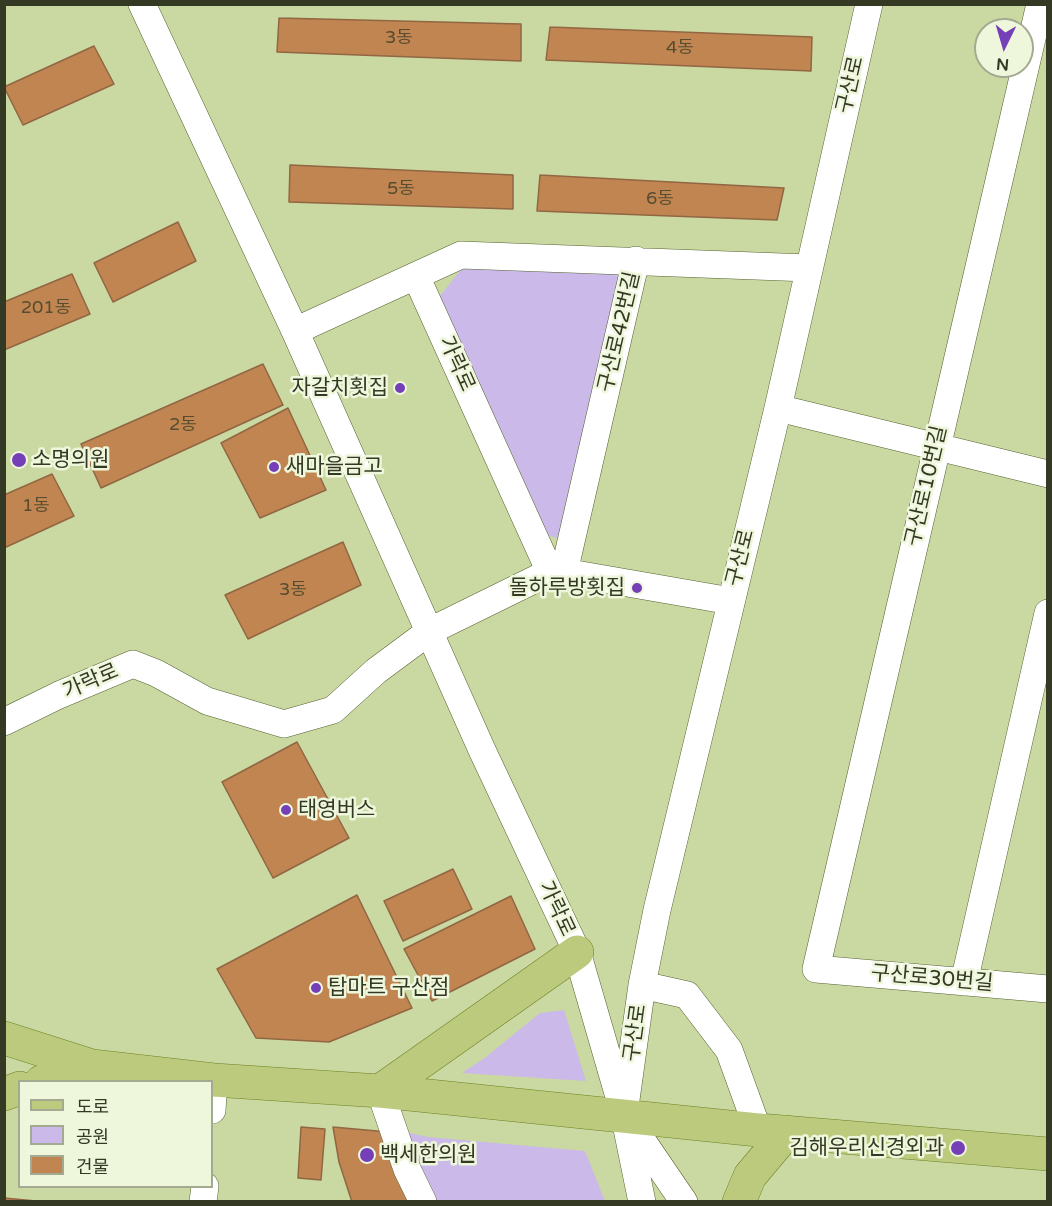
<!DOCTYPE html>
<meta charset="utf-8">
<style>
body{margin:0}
#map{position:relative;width:1052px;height:1206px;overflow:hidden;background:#cad9a2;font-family:"Varela Round","Noto Sans KR",sans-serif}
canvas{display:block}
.frame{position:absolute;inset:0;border:6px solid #343924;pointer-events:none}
.legend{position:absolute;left:18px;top:1080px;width:195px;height:108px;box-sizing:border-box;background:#eef6db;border:2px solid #a4aa92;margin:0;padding:8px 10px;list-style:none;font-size:18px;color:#343924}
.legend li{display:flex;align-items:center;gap:12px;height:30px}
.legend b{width:30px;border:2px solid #a4aa92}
.north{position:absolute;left:974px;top:18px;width:60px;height:60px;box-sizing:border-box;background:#eef6db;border:2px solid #a4aa92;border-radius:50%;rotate:185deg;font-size:16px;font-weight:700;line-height:24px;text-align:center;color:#343924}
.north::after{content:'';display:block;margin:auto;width:21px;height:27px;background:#7540b7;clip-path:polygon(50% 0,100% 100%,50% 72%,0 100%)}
</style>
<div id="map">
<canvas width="1052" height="1206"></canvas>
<div class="frame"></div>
<ul class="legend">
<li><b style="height:8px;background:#bbca7c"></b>도로</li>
<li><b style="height:16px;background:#cab9e9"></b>공원</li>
<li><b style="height:16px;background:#c08551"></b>건물</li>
</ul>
<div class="north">N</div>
</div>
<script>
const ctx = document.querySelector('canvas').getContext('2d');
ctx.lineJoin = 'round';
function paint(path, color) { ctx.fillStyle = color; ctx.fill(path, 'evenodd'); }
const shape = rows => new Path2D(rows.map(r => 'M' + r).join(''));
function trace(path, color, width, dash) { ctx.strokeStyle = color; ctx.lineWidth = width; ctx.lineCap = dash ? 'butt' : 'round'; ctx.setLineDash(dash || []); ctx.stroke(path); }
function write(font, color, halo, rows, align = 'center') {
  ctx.font = font + ' "Varela Round","Noto Sans KR",sans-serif'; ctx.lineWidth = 5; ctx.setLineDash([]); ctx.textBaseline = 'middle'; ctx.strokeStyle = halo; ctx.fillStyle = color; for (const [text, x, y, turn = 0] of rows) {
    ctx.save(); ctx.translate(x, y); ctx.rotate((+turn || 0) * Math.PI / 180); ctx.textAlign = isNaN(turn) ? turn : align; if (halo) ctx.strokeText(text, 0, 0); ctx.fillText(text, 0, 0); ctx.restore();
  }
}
paint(shape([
 [466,263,625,269,567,541,540,533,436,301],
 [564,1010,586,1081,462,1073,486,1057,540,1013],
 [405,1132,428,1137,585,1151,605,1201,435,1201]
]), '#cab9e9');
const building = shape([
 [279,18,521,24,521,61,277,52,279,18],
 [550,27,812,37,811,71,546,60,550,27],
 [94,46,114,84,23,125,4,87,94,46],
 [290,165,513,175,513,209,289,202,290,165],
 [540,175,784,188,777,220,537,211,540,175],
 [178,222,196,261,113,302,94,263,178,222],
 [72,274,90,314,4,350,4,302,72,274],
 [263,364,283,405,101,488,81,444,263,364],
 [288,408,326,490,260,518,221,443,288,408],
 [52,474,74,516,4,548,4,495,52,474],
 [343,542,361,585,248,639,225,595,343,542],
 [297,742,349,838,273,878,222,782,297,742],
 [453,869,472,909,403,941,384,901,453,869],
 [357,895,412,1008,329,1042,256,1038,217,969,357,895],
 [511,896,535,949,432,1001,404,949,511,896],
 [301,1127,325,1129,321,1180,298,1178,301,1127],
 [333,1127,388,1132,410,1202,352,1202,339,1162,333,1127],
 [4,1198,47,1202,4,1202,4,1198]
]);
paint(building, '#c08551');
trace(building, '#916642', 1.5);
const minor = shape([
 [142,4,295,331,482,750,577,952,624,1114,642,1202],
 [1040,4,816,969,1048,989],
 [416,276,550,572],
 [295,331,461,255,809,268],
 [778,408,1048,474],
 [564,572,636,260],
 [4,722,59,695,133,664,156,673,207,701,284,724,333,710,376,671,430,631,550,572,564,572,731,601],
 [964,982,1048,613],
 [642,985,687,995,729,1050,758,1130],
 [380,1091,407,1169,423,1202],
 [212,1110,214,1080],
 [203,1202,205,1186],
 [684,1202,624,1114,642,985,657,910,778,408,869,4]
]);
const major = shape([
 [4,1038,92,1066,214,1080,380,1091,758,1130,1048,1154],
 [41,1082,92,1066],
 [380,1091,577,952],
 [4,1094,20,1088],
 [739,1202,750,1176,787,1132]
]);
trace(minor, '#566230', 28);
trace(major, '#6e8025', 34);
trace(minor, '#fff', 27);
trace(major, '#bbca7c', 33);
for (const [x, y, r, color] of [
 [400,388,6,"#7540b7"],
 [19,460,8,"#7540b7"],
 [274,467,6,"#7540b7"],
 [637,588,6,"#7540b7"],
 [286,810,6,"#7540b7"],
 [316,988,6,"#7540b7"],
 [958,1148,8,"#7540b7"],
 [367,1155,8,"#7540b7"]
]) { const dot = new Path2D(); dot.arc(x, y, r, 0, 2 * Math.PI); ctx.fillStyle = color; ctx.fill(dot); trace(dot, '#eef6db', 2); }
write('18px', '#574c2f', null, [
 ["3동",399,38],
 ["4동",680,48],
 ["5동",401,189],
 ["6동",660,199],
 ["201동",46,308],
 ["2동",183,425],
 ["1동",36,506],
 ["3동",293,590]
]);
write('21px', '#343924', '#eef6db', [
 ["구산로",851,85,-77],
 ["구산로42번길",620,332,-77],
 ["가락로",456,364,66],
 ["구산로10번길",927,486,-77],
 ["구산로",741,558,-76],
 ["가락로",91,682,-23],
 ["가락로",556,909,65],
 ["구산로30번길",932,979,5],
 ["구산로",636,1033,-82]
]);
write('21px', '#343924', '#eef6db', [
 ["자갈치횟집",388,388,"right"],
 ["소명의원",32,460],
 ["새마을금고",286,467],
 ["돌하루방횟집",625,588,"right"],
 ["태영버스",298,810],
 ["탑마트 구산점",328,988],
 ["김해우리신경외과",944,1148,"right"],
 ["백세한의원",380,1155]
], 'left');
</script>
